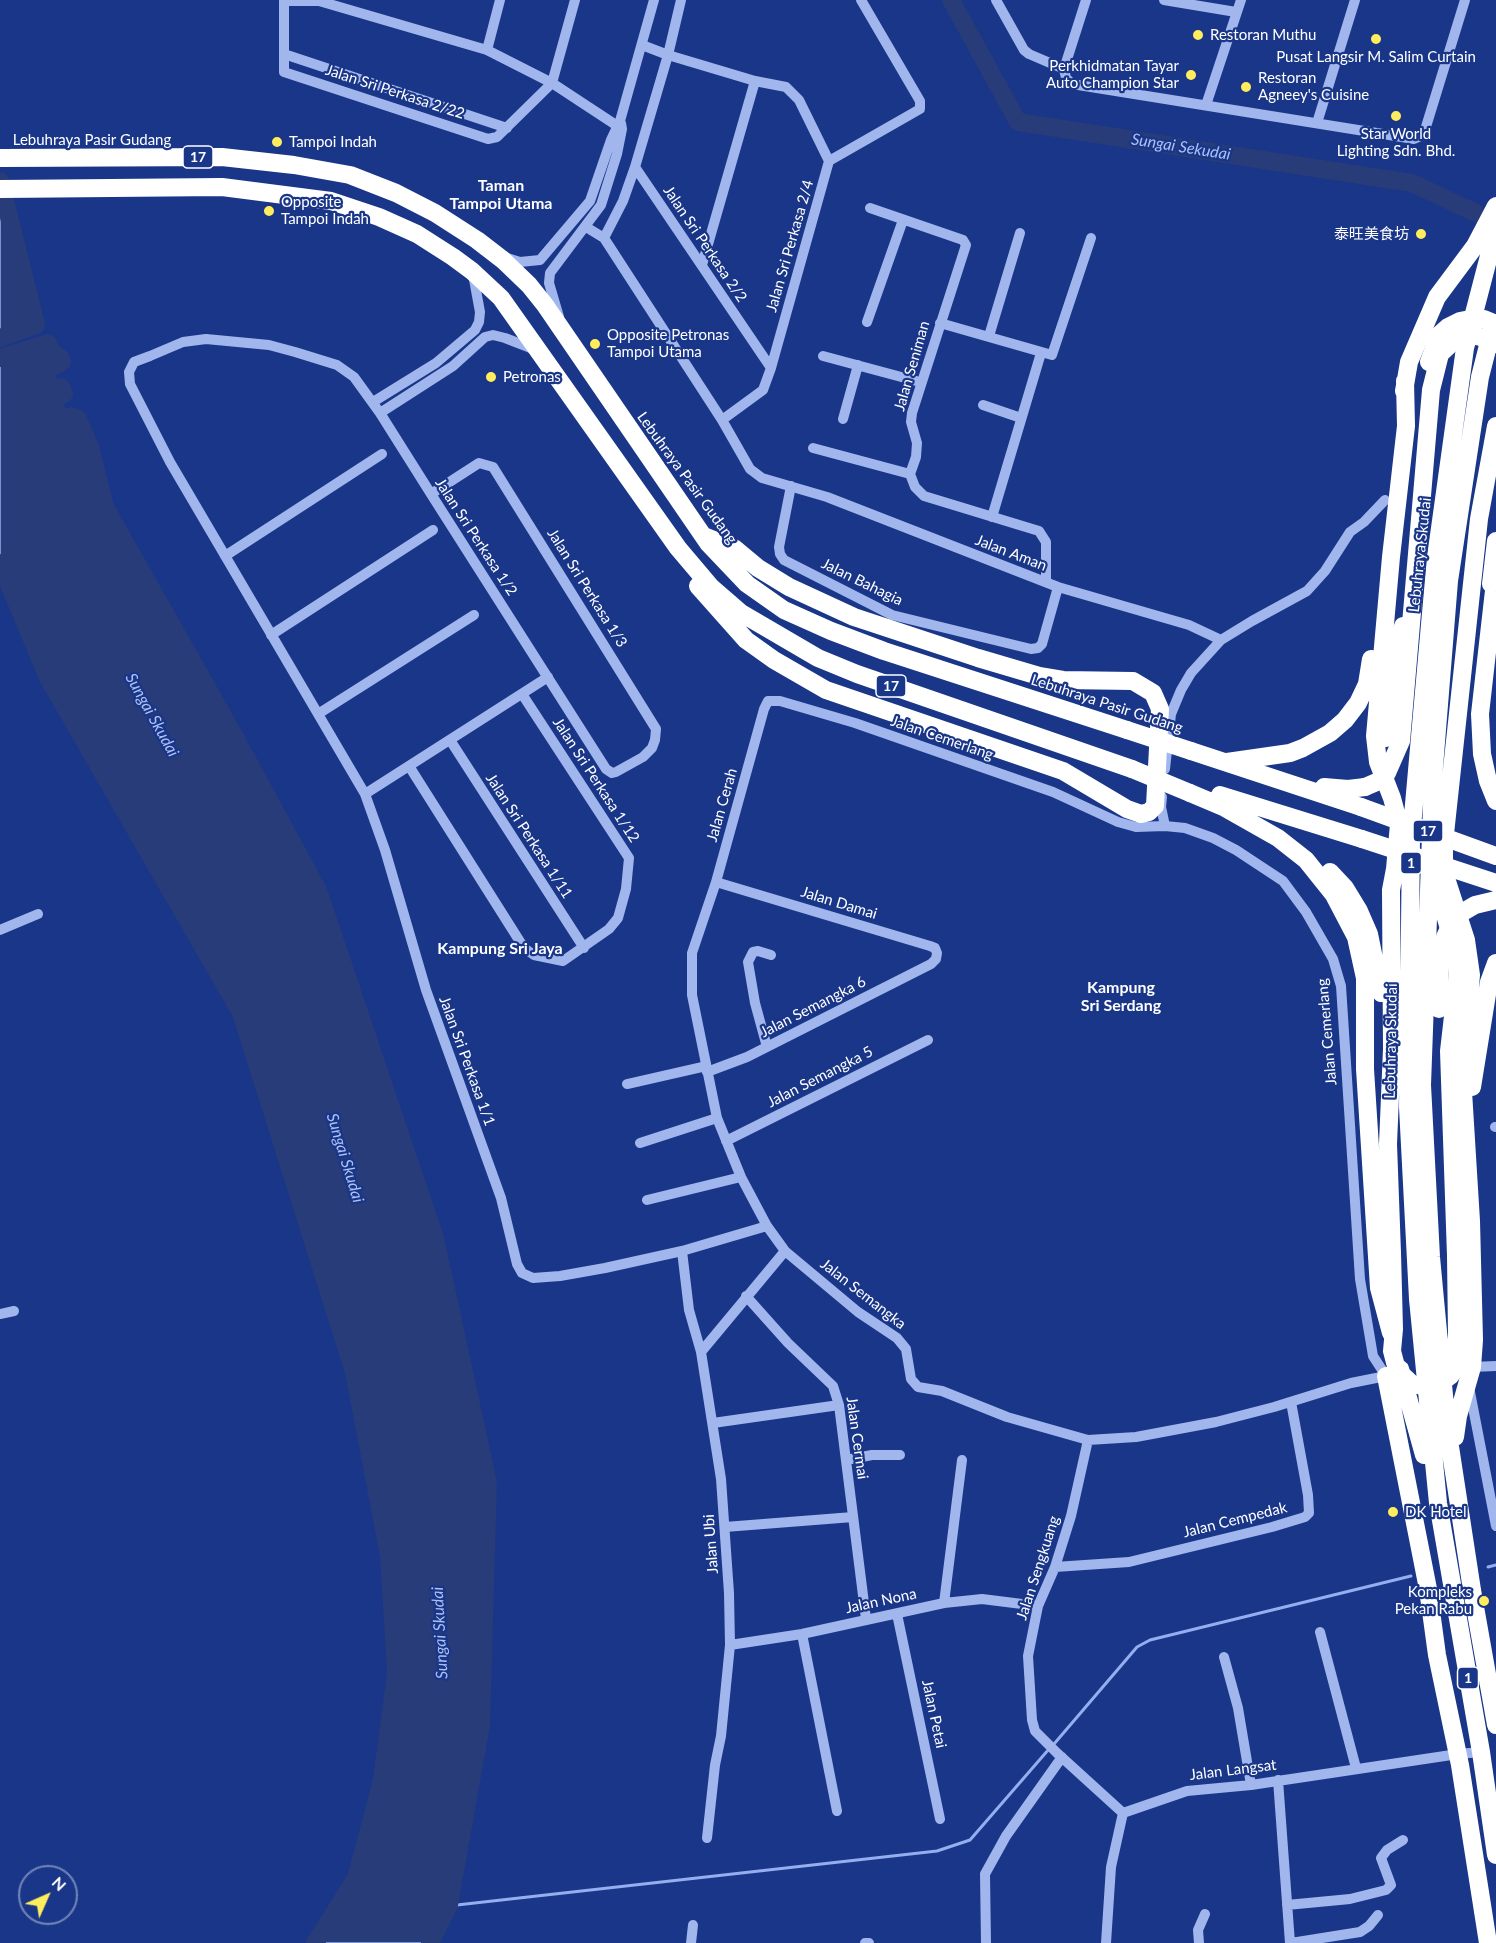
<!DOCTYPE html>
<meta charset="utf-8">
<style>
body{margin:0}
#map{position:relative;width:1496px;height:1943px;overflow:hidden;background:#193688;font-family:Lato,sans-serif}
canvas{display:block}
.north{position:absolute;left:18px;top:1865px;width:60px;height:60px;box-sizing:border-box;background:#193688;border:2px solid #7586b8;border-radius:50%;rotate:45deg;font-size:16px;font-weight:700;line-height:24px;text-align:center;color:#fff}
.north::after{content:'';display:block;margin:auto;width:21px;height:27px;background:#ffed5d;clip-path:polygon(50% 0,100% 100%,50% 72%,0 100%)}
</style>
<div id="map">
<canvas width="1496" height="1943"></canvas>
<div class="north">N</div>
</div>
<script>
const ctx = document.querySelector('canvas').getContext('2d');
ctx.lineJoin = 'round';
function paint(path, color) { ctx.fillStyle = color; ctx.fill(path, 'evenodd'); }
const shape = rows => new Path2D(rows.map(r => 'M' + r).join(''));
function trace(path, color, width, dash) { ctx.strokeStyle = color; ctx.lineWidth = width; ctx.lineCap = dash ? 'butt' : 'round'; ctx.setLineDash(dash || []); ctx.stroke(path); }
function write(font, color, halo, rows, align = 'center') {
  ctx.font = font + ' Lato,"Noto Sans SC",sans-serif'; ctx.lineWidth = 4.5; ctx.setLineDash([]); ctx.textBaseline = 'middle'; ctx.strokeStyle = halo; ctx.fillStyle = color; for (const [text, x, y, turn = 0] of rows) {
    ctx.save(); ctx.translate(x, y); ctx.rotate((+turn || 0) * Math.PI / 180); ctx.textAlign = isNaN(turn) ? turn : align; if (halo) ctx.strokeText(text, 0, 0); ctx.fillText(text, 0, 0); ctx.restore();
  }
}
const water = shape([
 [0,181,36,325,0,338,0,181],
 [48,343,56,359,60,357,62,362,45,371,49,383,45,385,48,393,61,387,64,394,52,400,60,417,65,419,72,416,78,419,90,447,105,507,231,730,318,890,435,1238,488,1483,481,1725,449,1905,430,1943,315,1943,356,1877,382,1780,396,1673,389,1556,354,1372,241,1013,48,678,0,563,0,358,48,343]
]);
paint(water, '#273c79');
trace(water, '#94aeef', 1.5);
trace(shape([
 [1488,1567,1496,1565],
 [1054,1744,1137,1647,1150,1640,1411,1576],
 [448,1906,937,1851,970,1840,1049,1749]
]), '#94aeef', 3);
trace(shape([
 [951,0,1018,122,1412,183,1476,213],
 [0,181,36,325,0,338],
 [0,358,48,343,56,359,60,357,62,362,45,371,49,383,45,385,48,393,61,387,64,394,51,400,60,417,65,419,72,416,78,419,90,447,105,507,231,730,318,890,435,1238,488,1483,481,1725,449,1905,430,1943],
 [0,563,48,678,241,1013,354,1372,389,1556,396,1673,382,1780,356,1878,315,1943]
]), '#273c79', 18);
trace(shape([
 [284,0,284,72,488,139,497,137,552,83,575,0],
 [996,0,1024,50,1029,54,1064,69],
 [1086,0,1064,69,1066,78,1072,84,1414,139,1421,136,1425,130,1465,0],
 [1164,0,1236,12],
 [284,1,319,1,487,50,552,83,622,129],
 [642,45,668,55,755,81,786,87,799,100,829,161],
 [487,50,500,0],
 [284,54,507,128],
 [1206,105,1241,0],
 [1317,123,1355,0],
 [635,167,771,368],
 [870,208,963,240,966,245,912,413,911,422,917,443,916,457,910,474,915,487,924,496,1039,531,1046,542,1046,582],
 [586,227,604,238,722,420,750,469,762,478,827,497,1058,587,1189,625,1221,640],
 [604,238,623,201,635,167,668,55,681,0],
 [504,257,520,262,540,260,590,201,611,140,620,121,654,0],
 [702,265,755,81],
 [559,317,549,283,550,273,601,205,617,154,622,129,621,123],
 [867,322,903,220],
 [940,323,1052,355,1091,238],
 [989,336,1020,233],
 [823,356,920,382],
 [373,402,436,363,475,330,479,322,480,312,473,274],
 [983,405,1021,418],
 [380,413,453,366,485,337,493,335,505,338,536,350],
 [843,419,858,365],
 [722,420,763,390,771,368,829,161,920,109,920,101,861,0],
 [813,448,910,474],
 [791,486,779,547,780,554,784,560,892,615,1031,649,1038,648,1042,644,1058,587],
 [431,494,479,463,493,467,656,729,655,740,652,748,643,757,616,772,612,773,606,769,431,494,380,413,354,377,337,365,295,352,269,345,206,339,183,342,150,356,134,362,129,372,130,384,170,462,365,794,385,850,426,990,501,1198,517,1264,522,1273,533,1278,560,1276,605,1268,682,1251,767,1226],
 [992,517,1041,353],
 [225,556,382,454],
 [271,635,433,530],
 [768,701,780,701,855,723,1053,792,1118,822,1136,827,1165,826,1185,828,1213,838,1236,850,1283,881,1306,912,1333,959,1341,986,1360,1279,1373,1356,1386,1376,1351,1383,1274,1407,1216,1422,1136,1437,1088,1440,1007,1417,942,1391,918,1387,911,1379,906,1349,897,1338,858,1312,785,1251,767,1226,741,1177,717,1118,692,995,692,953,716,882,764,709,768,701],
 [318,714,474,615],
 [450,740,584,948],
 [409,766,524,948,534,955,563,961,609,929,618,918,626,889,629,858,522,694],
 [1165,769,1171,714,1181,690,1191,673,1221,640,1252,621,1307,591,1325,571,1350,532,1364,522,1385,500],
 [365,794,548,677],
 [1162,797,1161,807,1165,826],
 [0,930,38,914],
 [767,1047,755,1003,748,962,753,952,758,951,771,955],
 [707,1072,747,1057,931,964,936,959,937,953,935,948,930,946,716,882],
 [627,1084,706,1066],
 [1495,1127,1496,1127],
 [726,1141,928,1040],
 [640,1143,717,1118],
 [647,1200,741,1177],
 [682,1251,689,1310,701,1352,721,1479,729,1593,730,1645,721,1736,715,1765,707,1838],
 [746,1296,788,1343,833,1386,839,1405,866,1619],
 [0,1314,14,1311],
 [701,1352,785,1251],
 [1472,1367,1496,1366],
 [1469,1387,1496,1526],
 [713,1423,839,1405],
 [1088,1440,1071,1516,1055,1567,1038,1606,1028,1656,1032,1720,1035,1731,1057,1753,1123,1813],
 [846,1460,872,1455,900,1455],
 [725,1527,853,1517],
 [1055,1567,1129,1562,1272,1527,1305,1517,1309,1513,1308,1495,1291,1402],
 [944,1603,962,1460],
 [897,1614,940,1819],
 [1320,1632,1356,1768],
 [802,1634,837,1811],
 [730,1645,802,1634,944,1603,982,1599,1038,1606],
 [1224,1657,1238,1708,1251,1785],
 [1278,1780,1290,1943],
 [1123,1813,1187,1791,1251,1785,1458,1754,1481,1752],
 [1287,1905,1350,1899,1386,1890,1391,1885,1381,1858,1387,1850,1403,1840],
 [691,1943,693,1925],
 [865,1943,869,1943],
 [986,1943,985,1874,1006,1836,1062,1757],
 [1106,1943,1111,1867,1123,1813],
 [1199,1943,1198,1930,1205,1914],
 [1291,1943,1360,1932,1369,1926,1378,1915]
]), '#a1b6ed', 10);
trace(shape([
 [0,158,222,157,294,165,350,175,396,193,435,213,477,240,503,260,529,285,545,305,708,543,747,584,784,610,831,631,884,651,1127,730],
 [0,189,222,187,331,201,379,217,417,234,453,257,472,271,501,298,678,548,711,587,741,613,818,658,857,674,1132,769],
 [1496,229,1465,348,1436,557,1411,838,1408,1107,1418,1299,1438,1503,1481,1752,1496,1855],
 [1493,326,1480,377,1449,581,1433,779,1422,1085,1431,1257,1447,1427,1472,1590,1496,1725],
 [1404,391,1409,362,1437,297,1475,246,1496,206],
 [1496,573,1480,714,1482,754,1488,781,1496,801],
 [1491,584,1496,541],
 [698,586,746,640,774,660,826,690,1063,771,1127,809,1141,814,1149,812,1155,806,1160,709,1153,693,1133,681,1063,680,1039,676,978,658,854,617,789,587,758,568,734,548,704,536],
 [1386,738,1403,626],
 [1191,751,1361,807],
 [1227,762,1290,753,1303,748,1330,733,1345,720,1358,703,1367,684,1371,659],
 [1324,787,1348,789,1365,787],
 [1190,793,1235,812],
 [1220,795,1362,839],
 [1225,808,1278,838,1306,860,1334,895,1356,937,1365,978,1365,1069,1379,1288,1391,1333],
 [1330,872,1345,888,1359,911,1369,934,1381,993],
 [1435,881,1455,949,1458,973,1449,1051,1456,1256,1457,1334,1456,1361],
 [1472,1087,1489,982,1496,963],
 [1392,1253,1388,1144,1392,1049,1391,890,1395,869,1399,824,1392,798,1378,762,1375,736,1391,557,1406,426,1405,381],
 [1400,1369,1424,1455],
 [1386,1376,1428,1589,1437,1655,1460,1765,1488,1943],
 [1455,1437,1458,1416,1472,1367,1474,1340,1471,1221,1462,1075,1471,975,1466,940,1444,872,1444,843,1479,519,1496,426]
]), '#fff', 18);
trace(shape([
 [1429,362,1439,335,1448,327,1460,321,1470,319,1484,319,1496,324],
 [1127,730,1191,751],
 [1132,769,1190,793],
 [1365,787,1379,781,1387,773,1401,741,1431,390,1440,354,1454,341,1470,335,1481,337,1496,344],
 [1361,807,1496,856],
 [1362,839,1496,883],
 [1439,1009,1440,965,1445,937,1452,922,1463,912,1475,905,1496,900],
 [1392,1253,1394,1329,1392,1351,1397,1370,1412,1384,1428,1387,1439,1384,1450,1376,1453,1372,1456,1361]
]), '#fff', 18);
for (const [x, y, r, color] of [
 [1198,35,6,"#ffed5d"],
 [1376,39,6,"#ffed5d"],
 [1191,75,6,"#ffed5d"],
 [1246,87,6,"#ffed5d"],
 [1396,116,6,"#ffed5d"],
 [277,142,6,"#ffed5d"],
 [269,211,6,"#ffed5d"],
 [1421,234,6,"#ffed5d"],
 [595,344,6,"#ffed5d"],
 [491,377,6,"#ffed5d"],
 [1393,1512,6,"#ffed5d"],
 [1484,1601,6,"#ffed5d"]
]) { const dot = new Path2D(); dot.arc(x, y, r, 0, 2 * Math.PI); ctx.fillStyle = color; ctx.fill(dot); trace(dot, '#193688', 2); }
for (const [x, y, w] of [
 [198,157,30],
 [891,686,30],
 [1428,831,30],
 [1411,863,21],
 [1468,1678,21]
]) { const box = new Path2D(); box.roundRect(x - w / 2, y - 11, w, 22, 4.5); ctx.fillStyle = '#193688'; ctx.fill(box); trace(box, '#fff', 1.5); }
write('bold 14px', '#fff', null, [
 ["17",198,157],
 ["17",891,686],
 ["17",1428,831],
 ["1",1411,863],
 ["1",1468,1678]
]);
write('15px', '#fff', '#193688', [
 ["Restoran Muthu",1210,35],
 ["Pusat Langsir M. Salim Curtain",1376,57,"center"],
 ["Perkhidmatan Tayar",1179,66,"right"],
 ["Auto Champion Star",1179,83,"right"],
 ["Restoran",1258,78],
 ["Agneey's Cuisine",1258,95],
 ["Star World",1396,134,"center"],
 ["Lighting Sdn. Bhd.",1396,151,"center"],
 ["Tampoi Indah",289,142],
 ["Opposite",281,202],
 ["Tampoi Indah",281,219],
 ["泰旺美食坊",1409,234,"right"],
 ["Opposite Petronas",607,335],
 ["Tampoi Utama",607,352],
 ["Petronas",503,377],
 ["DK Hotel",1405,1512],
 ["Kompleks",1472,1592,"right"],
 ["Pekan Rabu",1472,1609,"right"]
], 'left');
write('15px', '#fff', '#193688', [
 ["Jalan Sri Perkasa 2/22",395,92,18],
 ["Lebuhraya Pasir Gudang",92,140],
 ["Jalan Sri Perkasa 2/2",705,244,56],
 ["Jalan Sri Perkasa 2/4",790,246,-74],
 ["Jalan Seniman",912,366,-74],
 ["Lebuhraya Pasir Gudang",687,478,54],
 ["Jalan Sri Perkasa 1/2",476,537,57],
 ["Jalan Aman",1011,553,21],
 ["Lebuhraya Skudai",1420,555,-84],
 ["Jalan Bahagia",862,582,26],
 ["Jalan Sri Perkasa 1/3",587,588,58],
 ["Lebuhraya Pasir Gudang",1107,704,18],
 ["Jalan Cemerlang",942,738,19],
 ["Jalan Sri Perkasa 1/12",596,780,57],
 ["Jalan Cerah",722,805,-74],
 ["Jalan Sri Perkasa 1/11",529,836,57],
 ["Jalan Damai",839,903,17],
 ["Jalan Semangka 6",813,1007,-27],
 ["Jalan Cemerlang",1327,1032,-95],
 ["Lebuhraya Skudai",1391,1041,-89],
 ["Jalan Sri Perkasa 1/1",467,1061,70],
 ["Jalan Semangka 5",820,1077,-27],
 ["Jalan Semangka",863,1294,38],
 ["Jalan Cermai",857,1438,82],
 ["Jalan Cempedak",1235,1520,-14],
 ["Jalan Ubi",711,1544,-94],
 ["Jalan Sengkuang",1038,1568,-72],
 ["Jalan Nona",881,1601,-12],
 ["Jalan Petai",934,1714,78],
 ["Jalan Langsat",1233,1770,-7]
]);
write('italic 16px', '#adc1f4', '#193688', [
 ["Sungai Sekudai",1181,147,9],
 ["Sungai Skudai",152,715,61],
 ["Sungai Skudai",345,1158,73],
 ["Sungai Skudai",440,1633,-93]
]);
write('bold 16px', '#fff', '#193688', [
 ["Taman",501,186],
 ["Tampoi Utama",501,204],
 ["Kampung Sri Jaya",500,949],
 ["Kampung",1121,988],
 ["Sri Serdang",1121,1006]
]);
</script>
